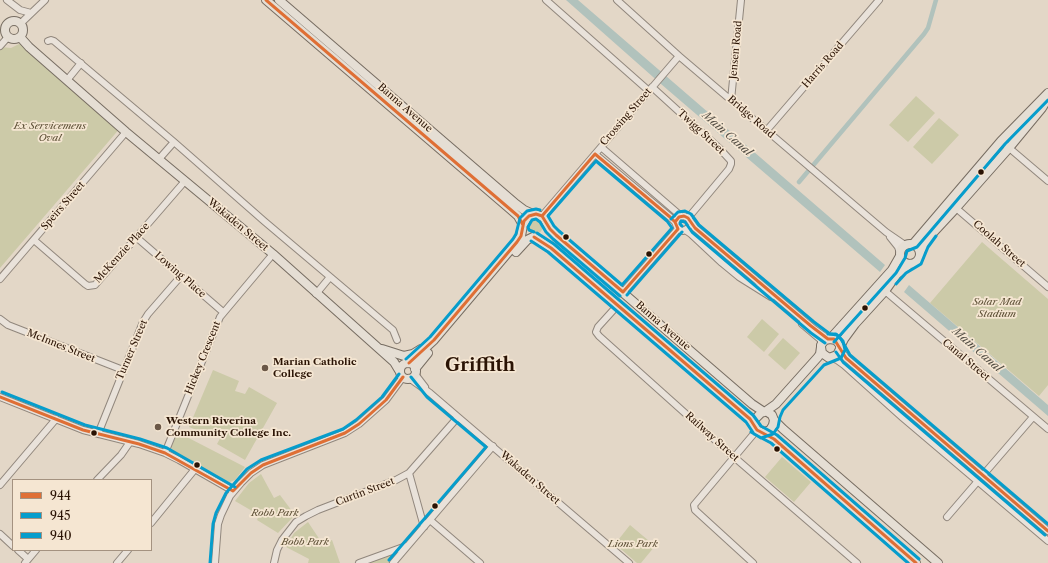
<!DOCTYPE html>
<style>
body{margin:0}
#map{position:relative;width:1048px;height:563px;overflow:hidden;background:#e3d7c7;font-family:"Libre Caslon Text",serif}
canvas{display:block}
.legend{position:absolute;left:12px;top:479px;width:140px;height:72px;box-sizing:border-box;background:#f5e6d2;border:1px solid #a49280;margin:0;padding:5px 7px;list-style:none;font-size:12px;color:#2a1304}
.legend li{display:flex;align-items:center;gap:8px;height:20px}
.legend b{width:20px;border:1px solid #a49280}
</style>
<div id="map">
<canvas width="1048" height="563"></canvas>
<ul class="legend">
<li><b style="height:5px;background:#df6f35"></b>944</li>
<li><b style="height:5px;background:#069dcc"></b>945</li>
<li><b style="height:5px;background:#069dcc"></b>940</li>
</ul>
</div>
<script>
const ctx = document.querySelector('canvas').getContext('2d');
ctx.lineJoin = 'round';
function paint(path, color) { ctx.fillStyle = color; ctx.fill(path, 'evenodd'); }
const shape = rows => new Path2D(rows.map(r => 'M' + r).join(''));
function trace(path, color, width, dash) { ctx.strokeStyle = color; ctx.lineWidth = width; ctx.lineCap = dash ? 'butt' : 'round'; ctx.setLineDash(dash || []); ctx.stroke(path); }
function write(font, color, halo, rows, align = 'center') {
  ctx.font = font + ' "Libre Caslon Text",serif'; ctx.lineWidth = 3.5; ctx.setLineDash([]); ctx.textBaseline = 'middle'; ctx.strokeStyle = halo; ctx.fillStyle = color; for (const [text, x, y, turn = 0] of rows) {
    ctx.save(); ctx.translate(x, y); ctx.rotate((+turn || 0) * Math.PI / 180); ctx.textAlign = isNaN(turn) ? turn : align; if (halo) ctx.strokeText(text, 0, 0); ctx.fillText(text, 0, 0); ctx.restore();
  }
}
paint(shape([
 [21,43,121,127,0,268,0,48,1,47,11,48],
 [916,96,935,113,908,142,889,125],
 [939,118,959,135,932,164,913,147],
 '527 226a8 8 0 1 1 16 0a8 8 0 1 1-16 0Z',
 [982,242,1048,299,1048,385,1039,396,930,303],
 [762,319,779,334,764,352,747,337],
 [783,338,800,353,785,370,768,355],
 [213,370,239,381,235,391,245,394,249,387,277,403,245,460,217,444,223,433,218,430,215,437,189,427],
 [177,432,245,467,235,480,230,482,219,479,186,459,170,452],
 [782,457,811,482,794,502,765,477],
 [261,474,274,498,280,495,295,515,278,533,257,520,259,515,235,501,249,483],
 [308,522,322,543,332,540,340,563,308,563,309,559,286,547,294,533],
 [630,525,655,546,641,563,637,563,615,544],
 [394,552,395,555,389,563,361,563]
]), '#cccaa8');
paint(shape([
 [566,0,578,0,885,265,880,272,661,84],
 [909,285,1048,405,1048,416,904,292]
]), '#b1c2bc');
trace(shape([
 [799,182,924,34,928,28,936,0]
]), '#b1c2bc', 4.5);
const minor = shape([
 [7,0,20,10,31,13],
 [546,0,649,91],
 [617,0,679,56,886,232,905,245],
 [20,24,45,0],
 [48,41,51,40,54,41,174,142,264,221,393,330,397,340],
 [0,46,8,37],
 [68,79,81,63],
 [652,87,720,149,731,161,731,164,729,169,688,218],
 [731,100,741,0],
 [767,130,879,0],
 [1001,141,1048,181],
 [601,147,681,216],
 [595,154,670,217,675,222,678,229,683,231,688,228],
 [159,159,174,142],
 [949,202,1048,287],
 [542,216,679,56],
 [675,222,679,217,684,216,688,218,695,228,814,329,828,339],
 [685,230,691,234,722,263,739,277,771,297],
 [136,237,223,312],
 [890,237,898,247,900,253],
 [34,240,85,284,88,286,95,285,185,181],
 [0,279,126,132],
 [885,291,1048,429],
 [623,292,678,229],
 [316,294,330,277],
 [617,306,598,327,596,332,599,336,734,457,857,563],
 [0,319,8,325,123,370],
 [802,324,821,340,821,345],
 [840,349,846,358,1048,531],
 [831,358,837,360,844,365,903,418,1048,541],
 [415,374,425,387],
 [409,378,430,393,458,417,629,563],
 [0,397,83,430,139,444,165,453,179,460,233,491],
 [98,434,143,322,148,314,181,276],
 [165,453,220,317,273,254],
 [409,473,424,527],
 [983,475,1033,417],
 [97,480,121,455,130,442],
 [0,485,56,419],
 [947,517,978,481],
 [430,520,480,563],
 [151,523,195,469],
 [0,534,13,546],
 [18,550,28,559],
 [25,563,36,550],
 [117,563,128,550],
 [215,563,218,524,221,515,230,496,241,483,251,473,263,465,345,433,359,424,386,400,403,377],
 [274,563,277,550,282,540,296,522,306,516,318,510,396,480,409,473,458,417],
 [359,563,406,546],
 [393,563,493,446],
 [753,563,695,510,694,505,757,430]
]);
const major = shape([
 [266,0,510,209,518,216,523,225],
 [279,0,516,204,524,210,533,214],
 '5 30a9 9 0 1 1 18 0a9 9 0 1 1-18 0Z',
 [20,37,29,47,126,132,273,254,394,362,400,372],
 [534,237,551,248,743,413,750,419,757,430,774,439,916,563],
 '900 254a10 10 0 1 1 20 0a10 10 0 1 1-20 0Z',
 [913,244,1001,141,1048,93],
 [516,252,527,240,533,237],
 [920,252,930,236,956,208,1009,148,1042,108,1048,98],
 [830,339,892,270,900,256],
 [840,347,844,339,855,324,885,291,897,274,910,264],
 [382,349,404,356,413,354,421,349],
 [409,363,434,340,517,242,521,236,523,225,527,218,533,214,536,214,544,218,550,229,556,235,752,404,764,412],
 '400 371a8 8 0 1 1 16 0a8 8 0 1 1-16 0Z',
 [415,369,428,353],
 [766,411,776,404,818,357,820,354,821,347,821,345,825,340,830,339,836,340,840,345,840,349,837,355,829,358,822,353,821,347],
 [774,420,783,429,938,563],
 [754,425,755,419,761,413,766,411,772,415,774,420,773,425,770,430,762,433]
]);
trace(minor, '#91877d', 8);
trace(major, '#776d62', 10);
trace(minor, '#e9e2da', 6);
trace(major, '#e5ded4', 8);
trace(shape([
 [266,0,518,216,523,225],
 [595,154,670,217,675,222,678,229,623,292,556,235,550,229,542,216,595,154],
 [675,222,679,217,684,216,688,218,695,228,811,326,828,339,834,339,846,358,1048,531],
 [534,237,551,248,750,419,757,430,774,439,916,563],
 [409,363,434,340,517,242,521,236,524,221,529,216,536,214,542,216],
 [0,397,83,430,139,444,165,453,233,491,251,473,263,465,345,433,359,424,386,400,403,377]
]), '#df6f35', 3);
trace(shape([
 [682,226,680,224,681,221,685,222,692,232,811,333,825,343],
 [534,232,529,230,528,227,532,220,536,219,540,222,546,232,553,239,620,296],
 [531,241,548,252,746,422,754,434,771,443,908,563],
 [896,284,906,273,921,264,928,247,936,236],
 [627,295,682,232],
 [834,342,896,273,905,258,907,251,917,247,1005,144,1048,100],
 [836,352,843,362,1045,535],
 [751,432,761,438,773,434,778,427,780,417,783,410,824,365,841,358,845,350,843,341,836,334,828,334]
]), '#069dcc', 3);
trace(shape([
 [596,161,667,221,672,228,622,285,559,231,554,226,548,216,596,161],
 [671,219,678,212,685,211,691,214,699,225,814,322,830,334,837,335,841,339,850,355,1048,524],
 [537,233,554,244,753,415,761,426,777,435,919,559],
 [406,359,430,337,513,239,516,234,520,218,527,211,536,209,540,210],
 [2,392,85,425,140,439,167,448,235,487],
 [389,560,486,447,427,397,411,377],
 [210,563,213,524,216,513,226,493,247,469,261,460,343,429,356,420,382,397,399,374]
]), '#069dcc', 3);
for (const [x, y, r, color] of [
 [981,172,3.5,"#2a1304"],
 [566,237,3.5,"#2a1304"],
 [649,254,3.5,"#2a1304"],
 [865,308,3.5,"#2a1304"],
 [265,368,4,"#6b5848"],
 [158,427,4,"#6b5848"],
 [94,433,3.5,"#2a1304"],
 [777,449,3.5,"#2a1304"],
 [197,465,3.5,"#2a1304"],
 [435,506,3.5,"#2a1304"]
]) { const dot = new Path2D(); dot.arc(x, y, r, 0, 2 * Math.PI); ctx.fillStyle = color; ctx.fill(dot); trace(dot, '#f5e6d2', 1.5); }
write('10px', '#2a1304', '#f5e6d2', [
 ["Jensen Road",736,50,-85],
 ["Harris Road",823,65,-49],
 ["Banna Avenue",405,108,41],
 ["Crossing Street",626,117,-49],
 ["Bridge Road",751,117,41],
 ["Twigg Street",701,132,43],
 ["Speirs Street",63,206,-49],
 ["Wakaden Street",238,225,40],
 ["Coolah Street",999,244,41],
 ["McKenzie Place",122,253,-48],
 ["Lowing Place",180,275,41],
 ["Banna Avenue",663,326,41],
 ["McInnes Street",61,346,22],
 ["Turner Street",132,350,-67],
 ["Hickey Crescent",203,358,-68],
 ["Canal Street",966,360,40],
 ["Railway Street",712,437,42],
 ["Wakaden Street",530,478,41],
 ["Curtin Street",365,492,-21]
]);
write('italic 10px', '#5c4f35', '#f5e6d2', [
 ["Ex Servicemens",50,126],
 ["Oval",50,138],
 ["Solar Mad",997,302],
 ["Stadium",997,314],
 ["Robb Park",275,513],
 ["Bobb Park",305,542],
 ["Lions Park",633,544]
]);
write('bold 10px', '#2a1304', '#f5e6d2', [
 ["Marian Catholic",273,362],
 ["College",273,374],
 ["Western Riverina",166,421],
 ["Community College Inc.",166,433]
], 'left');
write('italic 11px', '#524d43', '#f5e6d2', [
 ["Main Canal",727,134,41],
 ["Main Canal",977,350,41]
]);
write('bold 18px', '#2a1304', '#f5e6d2', [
 ["Griffith",480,366]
]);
</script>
